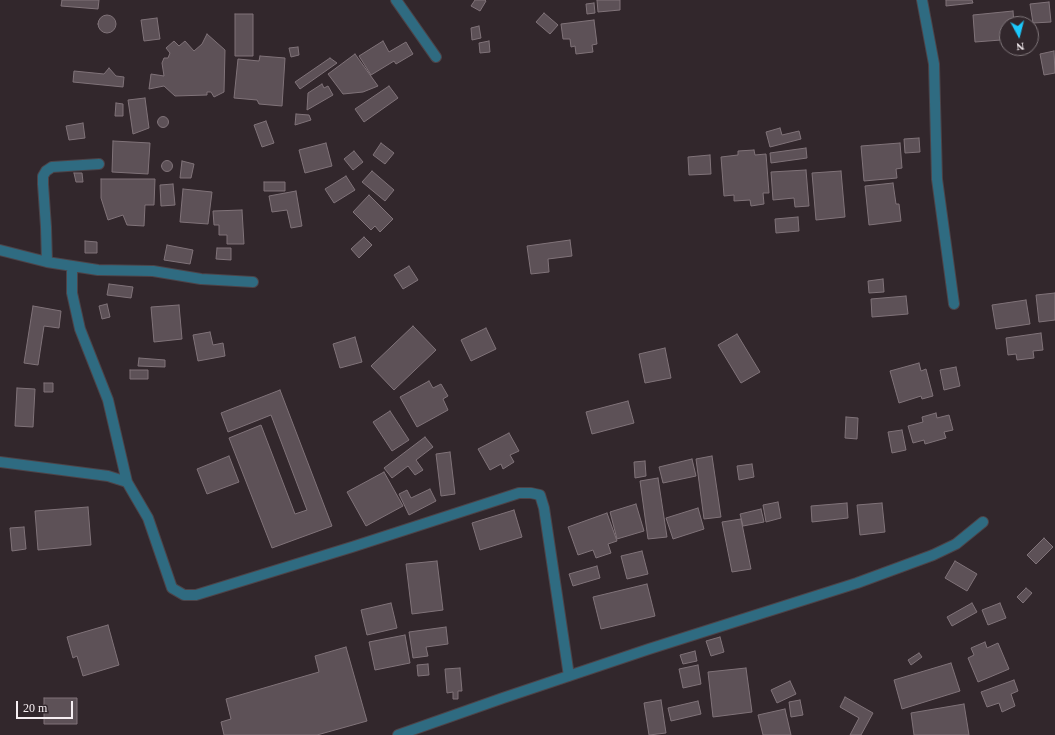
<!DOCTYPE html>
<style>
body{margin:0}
#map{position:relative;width:1055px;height:735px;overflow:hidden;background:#32272c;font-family:Georgia,serif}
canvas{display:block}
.north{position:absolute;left:999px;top:16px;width:40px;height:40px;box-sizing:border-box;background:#32272c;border:1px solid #80777b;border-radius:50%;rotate:173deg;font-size:11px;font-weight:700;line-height:16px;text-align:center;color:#f6eef2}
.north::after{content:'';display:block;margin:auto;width:14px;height:18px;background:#1cc9fc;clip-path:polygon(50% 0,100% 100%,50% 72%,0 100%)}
.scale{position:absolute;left:16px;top:701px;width:57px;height:18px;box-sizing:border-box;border:2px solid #f6eef2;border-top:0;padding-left:5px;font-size:12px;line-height:14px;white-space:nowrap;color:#f6eef2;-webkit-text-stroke:3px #32272c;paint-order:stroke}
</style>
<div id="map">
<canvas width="1055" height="735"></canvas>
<div class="north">N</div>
<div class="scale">20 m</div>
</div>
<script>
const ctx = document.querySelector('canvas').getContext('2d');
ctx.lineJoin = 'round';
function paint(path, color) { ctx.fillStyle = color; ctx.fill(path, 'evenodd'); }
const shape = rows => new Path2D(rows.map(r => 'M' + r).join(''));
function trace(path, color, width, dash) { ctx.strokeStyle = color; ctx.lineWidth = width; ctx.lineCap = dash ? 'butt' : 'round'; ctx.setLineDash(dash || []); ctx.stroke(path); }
const building = shape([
 [62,0,99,0,98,9,61,6,62,0],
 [475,0,485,0,486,1,480,11,471,6,475,0],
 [597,0,620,0,620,10,598,12,597,0],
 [946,0,972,0,973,3,946,6,946,0],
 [1049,2,1051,22,1033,23,1030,4,1049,2],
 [594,3,595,13,587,14,586,4,594,3],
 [1013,11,1014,24,1007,24,1007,38,1001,38,1001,40,975,42,973,15,1013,11],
 [544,13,558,25,550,34,536,22,544,13],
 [235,14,253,14,253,56,235,56,235,14],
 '98 24a9 9 0 1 1 18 0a9 9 0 1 1-18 0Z',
 [157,18,160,39,144,41,141,20,157,18],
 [594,20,597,44,592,45,593,52,576,54,575,46,571,47,570,39,563,39,561,24,594,20],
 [479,26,481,38,472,40,471,28,479,26],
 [207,34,225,50,224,92,214,97,211,92,207,92,207,95,175,96,164,86,149,89,151,74,164,76,162,63,164,58,168,58,170,53,166,48,174,41,179,46,185,41,194,51,202,44,207,34],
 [383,41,389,52,406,42,413,54,396,64,394,61,371,75,359,56,383,41],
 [489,41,490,52,480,53,479,43,489,41],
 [298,47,299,55,291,57,289,48,298,47],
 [1054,51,1055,73,1044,75,1040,54,1054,51],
 [355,54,378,86,363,92,343,94,328,74,355,54],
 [260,56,285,58,282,106,259,104,257,100,234,98,238,59,259,61,260,56],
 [330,58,337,63,300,89,295,82,330,58],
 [109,68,116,76,124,77,123,87,73,82,74,71,104,74,109,68],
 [322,84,324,88,328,86,333,95,307,110,308,93,322,84],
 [389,86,398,98,364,122,355,109,389,86],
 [145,98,149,128,133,134,128,100,145,98],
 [116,103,123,104,123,116,115,116,116,103],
 [296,114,309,115,311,120,295,125,296,114],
 '157.5 122a5.5 5.5 0 1 1 11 0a5.5 5.5 0 1 1-11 0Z',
 [266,121,274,143,262,147,254,125,266,121],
 [83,123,85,138,69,140,66,126,83,123],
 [780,128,782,135,799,131,801,139,770,147,766,132,780,128],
 [919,138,920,152,905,153,904,139,919,138],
 [113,141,150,143,148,174,112,172,113,141],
 [326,143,332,166,305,173,299,150,326,143],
 [381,143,394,153,385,164,373,155,381,143],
 [900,143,902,168,896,169,897,178,864,181,861,146,900,143],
 [806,148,807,158,771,163,770,153,806,148],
 [754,150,755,155,766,154,769,193,763,193,764,204,751,206,750,200,734,201,734,195,724,196,721,157,738,155,738,151,754,150],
 [354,151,363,162,353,170,344,159,354,151],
 [710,155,711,174,689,175,688,157,710,155],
 '161.5 166a5.5 5.5 0 1 1 11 0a5.5 5.5 0 1 1-11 0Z',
 [182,161,194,164,191,178,180,178,182,161],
 [806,170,809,206,795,207,794,198,773,200,771,172,806,170],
 [372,171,394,190,385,201,362,182,372,171],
 [841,171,845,217,816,220,812,173,841,171],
 [74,173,82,173,83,182,76,182,74,173],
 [346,176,355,190,334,203,325,189,346,176],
 [101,179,155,179,154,205,145,205,144,226,127,225,123,215,108,220,101,198,101,179],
 [264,182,285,182,285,191,264,191,264,182],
 [893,183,896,204,899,204,901,221,869,225,865,186,893,183],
 [173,184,175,205,161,206,160,185,173,184],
 [183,189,212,192,208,224,180,222,183,189],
 [296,191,302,226,291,228,287,210,272,212,269,196,296,191],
 [369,195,393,219,380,232,375,226,371,230,353,212,369,195],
 [242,210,244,244,227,244,227,235,219,235,219,225,214,225,213,211,242,210],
 [798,217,799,231,776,233,775,219,798,217],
 [364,237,372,245,359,258,351,249,364,237],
 [570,240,572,256,548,259,549,272,531,274,527,246,570,240],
 [85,241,97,242,97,253,85,253,85,241],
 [167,245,193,250,190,264,164,260,167,245],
 [217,248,231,248,231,260,216,259,217,248],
 [409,266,418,280,403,289,394,275,409,266],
 [883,279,884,292,869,293,868,281,883,279],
 [109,284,133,287,131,298,107,295,109,284],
 [1055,293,1055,320,1039,322,1036,295,1055,293],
 [906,296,908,314,872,317,871,299,906,296],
 [1026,300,1030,324,996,329,992,305,1026,300],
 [107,304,110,317,102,319,99,306,107,304],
 [179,305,182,339,154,342,151,307,179,305],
 [33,306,61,311,59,328,44,326,38,365,24,363,33,306],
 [413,326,436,350,394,390,371,366,413,326],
 [486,328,496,349,471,361,461,340,486,328],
 [210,332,213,345,223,343,225,356,198,361,193,335,210,332],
 [1041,333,1043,350,1033,351,1034,358,1017,360,1016,354,1008,355,1006,338,1041,333],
 [737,334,760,372,741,383,718,345,737,334],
 [355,337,362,362,340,368,333,344,355,337],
 [665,348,671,378,645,383,639,354,665,348],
 [139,358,165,360,165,367,138,366,139,358],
 [919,363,921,371,926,369,933,396,922,399,921,396,899,403,890,371,919,363],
 [956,367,960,386,944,390,940,370,956,367],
 [130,370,148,370,148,379,130,379,130,370],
 [429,381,433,388,441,384,448,396,443,399,448,410,417,427,400,397,429,381],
 [44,383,53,383,53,392,44,392,44,383],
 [17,388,35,389,33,427,15,426,17,388],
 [280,390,332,526,272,548,229,438,261,425,295,514,307,510,271,415,228,432,221,413,280,390],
 [628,401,634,423,592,434,586,412,628,401],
 [390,411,409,440,392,451,373,422,390,411],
 [936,413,937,418,949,415,953,430,944,432,946,438,925,444,924,440,913,443,908,426,923,422,922,417,936,413],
 [846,417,858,418,857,439,845,438,846,417],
 [902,430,906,450,892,453,888,432,902,430],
 [509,433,519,451,510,455,514,462,503,469,501,464,490,470,478,449,509,433],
 [425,437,433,447,416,460,423,470,415,475,408,466,392,478,384,468,425,437],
 [450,452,455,494,441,496,436,454,450,452],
 [229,456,239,482,207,494,197,469,229,456],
 [712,456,721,517,704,519,696,459,712,456],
 [692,459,696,476,663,483,659,467,692,459],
 [645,461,646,476,635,478,634,462,645,461],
 [752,464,754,477,739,480,737,466,752,464],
 [384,472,403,506,366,526,347,492,384,472],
 [658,478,667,537,648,539,640,481,658,478],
 [430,489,436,501,409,515,399,494,407,490,411,498,430,489],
 [778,502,781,518,766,522,763,505,778,502],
 [847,503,848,518,812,522,811,506,847,503],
 [882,503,885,532,860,535,857,505,882,503],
 [636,504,644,531,617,539,610,512,636,504],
 [88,507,91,545,38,550,35,511,88,507],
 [698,508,704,529,673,539,666,518,698,508],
 [761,509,764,522,743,526,740,514,761,509],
 [514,510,522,537,480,550,472,523,514,510],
 [607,513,617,541,608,544,611,553,596,558,593,550,578,555,568,527,607,513],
 [741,519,751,569,732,572,722,522,741,519],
 [24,527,26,549,12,551,10,528,24,527],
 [1044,538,1053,547,1036,564,1027,555,1044,538],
 [642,551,648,574,627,579,621,556,642,551],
 [437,561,443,610,412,614,406,564,437,561],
 [955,561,977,574,967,591,945,578,955,561],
 [597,566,600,578,573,586,569,574,597,566],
 [647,584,655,616,601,629,593,597,647,584],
 [1026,588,1032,593,1023,603,1017,597,1026,588],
 [391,603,397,628,367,635,361,610,391,603],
 [972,603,977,612,952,626,947,617,972,603],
 [1000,603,1006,618,988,625,982,610,1000,603],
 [108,625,119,665,83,676,77,656,73,658,67,637,108,625],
 [446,627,448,644,426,647,428,656,413,658,409,632,446,627],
 [405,635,410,663,375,670,369,642,405,635],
 [720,637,724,652,711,656,706,641,720,637],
 [985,642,987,648,998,643,1009,669,978,682,968,658,974,655,971,648,985,642],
 [346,647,367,721,317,735,224,735,221,722,231,719,226,699,319,672,315,656,346,647],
 [695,651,697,661,683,664,680,655,695,651],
 [919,653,922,657,911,665,908,660,919,653],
 [951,663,960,691,902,709,894,680,951,663],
 [428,664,429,675,418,676,417,665,428,664],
 [698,665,701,684,683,688,679,669,698,665],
 [460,668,462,691,458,691,458,699,453,699,453,692,447,693,445,669,460,668],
 [746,668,752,712,713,717,708,672,746,668],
 [1014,680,1018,691,1011,694,1015,706,1002,712,999,703,987,707,981,692,1014,680],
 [790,681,796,694,777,703,771,690,790,681],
 [845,697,873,713,861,735,850,735,859,718,840,707,845,697],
 [44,698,77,698,77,724,44,724,44,698],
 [661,700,666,733,649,735,644,703,661,700],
 [800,700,803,715,791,717,789,702,800,700],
 [698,701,701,714,671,721,668,708,698,701],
 [964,704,969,735,914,735,911,713,964,704],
 [785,709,791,735,763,735,758,715,785,709]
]);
paint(building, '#5d5157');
trace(building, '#807379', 1);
const street = shape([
 [396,0,436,57],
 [922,0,934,64,937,179,954,304],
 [0,250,47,262,98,270,153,271,201,279,253,282],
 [47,262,46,227,43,184,43,176,46,171,52,167,99,164],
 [72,266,72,293,80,329,108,400,127,482],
 [0,462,108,476,127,482,148,518,172,588,184,595,196,595,352,547,519,493,531,493,540,495,544,508,569,676],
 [398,735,503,698,649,649,857,583,933,555,956,544,983,522]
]);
trace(street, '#4d4348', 12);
trace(street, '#2f6b81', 10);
</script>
